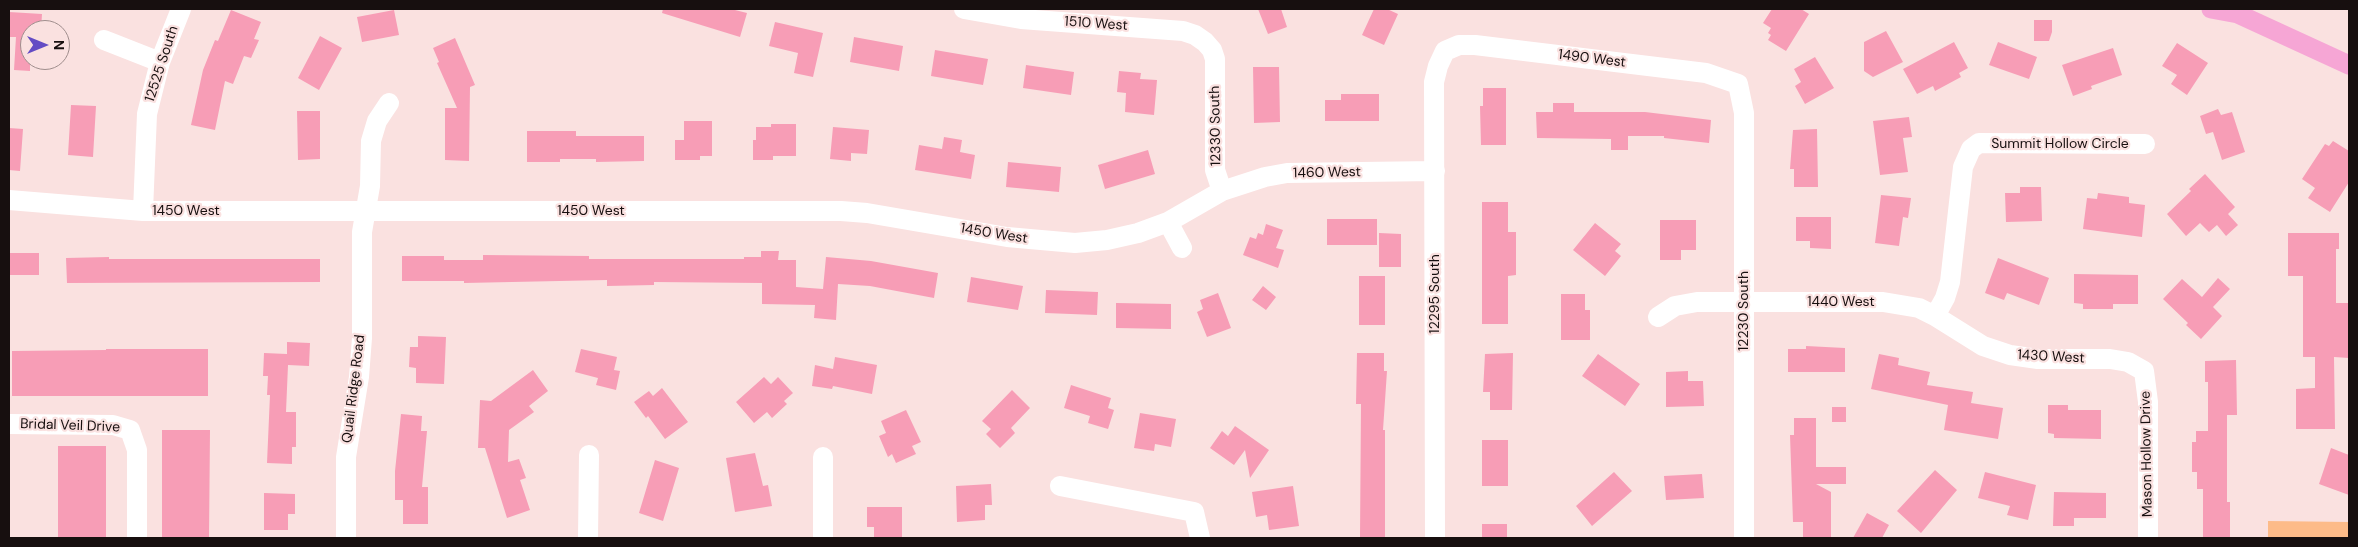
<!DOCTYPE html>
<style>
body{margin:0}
#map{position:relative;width:2358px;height:547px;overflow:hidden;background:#fae1e0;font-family:"DM Sans",sans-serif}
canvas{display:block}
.frame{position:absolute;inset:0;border:10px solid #170f0f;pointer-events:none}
.north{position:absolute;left:20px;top:20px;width:50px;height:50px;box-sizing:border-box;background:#fae1e0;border:1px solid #9f8d8c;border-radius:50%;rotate:90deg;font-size:14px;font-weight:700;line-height:20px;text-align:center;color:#170f0f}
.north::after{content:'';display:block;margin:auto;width:18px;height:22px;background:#644cc4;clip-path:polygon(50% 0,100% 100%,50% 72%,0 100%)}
</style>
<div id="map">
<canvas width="2358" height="547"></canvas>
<div class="frame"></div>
<div class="north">N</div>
</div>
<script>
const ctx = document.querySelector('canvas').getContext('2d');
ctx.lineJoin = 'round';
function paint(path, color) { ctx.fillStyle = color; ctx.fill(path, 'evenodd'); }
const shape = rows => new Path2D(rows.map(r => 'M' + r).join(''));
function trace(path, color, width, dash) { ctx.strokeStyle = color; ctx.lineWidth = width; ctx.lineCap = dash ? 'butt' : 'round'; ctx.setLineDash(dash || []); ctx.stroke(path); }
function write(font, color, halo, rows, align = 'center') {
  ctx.font = font + ' "DM Sans",sans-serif'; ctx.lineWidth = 4.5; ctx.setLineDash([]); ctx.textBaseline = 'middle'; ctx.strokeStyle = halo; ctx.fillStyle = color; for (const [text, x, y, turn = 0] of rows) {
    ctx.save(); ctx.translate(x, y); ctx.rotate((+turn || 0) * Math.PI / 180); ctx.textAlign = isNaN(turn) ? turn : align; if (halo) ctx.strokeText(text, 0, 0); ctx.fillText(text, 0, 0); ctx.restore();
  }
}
paint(shape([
 [2268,521,2349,522,2349,538,2268,538]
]), '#fdbb89');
trace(shape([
 [2211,9,2238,14,2349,65]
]), '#f6a6d5', 19);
paint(shape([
 [663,9,731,9,747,13,740,37,662,13],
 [1258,9,1281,9,1287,27,1268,34],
 [1374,9,1387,9,1398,14,1384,45,1362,35],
 [1772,9,1801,9,1809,14,1786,51,1768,40,1771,35,1768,33,1771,28,1763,23],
 [231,10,261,22,254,39,259,40,251,58,244,56,233,84,225,81,215,130,191,125,203,70,215,40,218,41],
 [394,10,399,35,362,42,357,17],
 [9,12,42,14,41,30,30,30,30,71,14,70,16,37,9,37],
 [2034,20,2052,20,2052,32,2049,41,2034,41],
 [775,22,823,33,813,77,794,73,798,53,769,46],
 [1886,31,1903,62,1873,77,1864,71,1864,42],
 [320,36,342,48,319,90,298,78],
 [854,37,903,46,899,71,850,62],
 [455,38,475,85,470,87,469,161,445,160,445,108,457,108,437,63,439,62,433,48],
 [1954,42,1968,68,1959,73,1961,77,1935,91,1933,86,1917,94,1903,69],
 [1998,42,2037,57,2029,79,1989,65],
 [2177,43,2208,63,2187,95,2171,84,2177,75,2162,66],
 [2113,48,2122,75,2091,86,2092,89,2073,96,2062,65],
 [935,50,988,59,983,85,931,76],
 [1815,57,1834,88,1805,104,1795,86,1801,82,1794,69],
 [1026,65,1074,72,1071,95,1023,88],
 [1253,67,1279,67,1280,122,1254,123],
 [1119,71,1141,73,1140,79,1157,80,1154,115,1125,112,1126,93,1117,92],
 [1483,88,1506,88,1506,145,1481,145,1480,106,1483,106],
 [1341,94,1379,94,1379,121,1325,121,1325,100,1341,100],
 [1553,103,1574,103,1574,112,1645,112,1711,120,1709,143,1664,138,1664,136,1628,136,1628,150,1611,150,1611,139,1537,138,1536,112,1553,112],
 [71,105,96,106,93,157,68,155],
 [2218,109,2221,115,2232,112,2245,152,2222,160,2213,132,2206,134,2200,116],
 [297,111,320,111,320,159,298,160],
 [1909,117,1912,137,1903,138,1908,172,1880,175,1873,121],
 [684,121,712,121,712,156,700,156,700,160,675,160,675,140,684,140],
 [771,124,796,124,796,156,773,156,773,160,753,160,753,140,756,140,756,127,771,127],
 [833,127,869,130,867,154,851,153,851,161,830,159],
 [9,128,23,129,20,171,9,170],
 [1817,129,1818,187,1794,187,1794,169,1790,169,1793,130],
 [527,131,576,131,576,136,644,136,644,161,596,162,596,159,560,159,560,162,527,162],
 [944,137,962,140,960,152,975,155,971,179,915,170,919,145,942,149],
 [2333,141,2349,151,2349,182,2330,212,2308,198,2315,188,2302,179,2325,144,2329,146],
 [1148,150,1155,174,1105,189,1098,165],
 [1008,162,1061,167,1059,192,1006,187],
 [2205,174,2235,207,2228,214,2238,225,2226,236,2217,225,2209,232,2200,223,2186,236,2167,214,2191,191,2189,189],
 [2020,187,2041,187,2042,221,2006,222,2005,193,2020,193],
 [2098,193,2129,197,2129,203,2145,205,2142,237,2083,229,2087,198,2097,199],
 [1881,195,1911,198,1908,218,1903,217,1899,246,1875,243],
 [1482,202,1508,202,1508,232,1516,232,1516,275,1508,276,1508,324,1482,324],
 [1796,217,1831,217,1831,249,1810,248,1810,241,1796,241],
 [1327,219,1377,219,1377,245,1327,245],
 [1660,220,1696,220,1696,250,1681,250,1681,260,1660,260],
 [1595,223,1621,244,1615,251,1621,256,1605,276,1573,250],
 [1266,224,1283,230,1276,248,1284,250,1278,268,1243,255,1250,237,1256,239,1258,233,1263,235],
 [1379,233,1401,234,1401,267,1379,267],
 [2288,233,2339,233,2339,249,2336,249,2336,303,2349,303,2349,358,2334,357,2335,429,2296,429,2296,389,2315,388,2315,357,2303,357,2303,276,2288,276],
 [761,251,779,251,778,260,796,260,796,287,823,289,826,257,871,261,938,273,934,298,870,286,838,284,836,320,814,318,815,305,762,304,762,283,654,282,654,285,607,286,607,280,464,283,464,281,402,281,402,256,444,256,444,260,483,260,483,255,589,256,589,259,744,259,744,257,761,257],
 [9,253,39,253,39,275,9,275],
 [109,257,109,259,320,259,320,282,67,283,66,258],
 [1998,258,2049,278,2039,305,2007,293,2004,300,1985,293],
 [2074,274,2138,275,2138,304,2113,304,2113,309,2083,309,2083,304,2074,303],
 [1359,276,1385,276,1385,325,1359,325],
 [971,277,1023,286,1018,310,967,302],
 [2218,278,2230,289,2213,307,2222,316,2201,339,2186,325,2188,323,2163,299,2182,279,2202,297],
 [1263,286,1276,297,1266,310,1252,300],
 [1046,290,1098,292,1097,315,1045,313],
 [1218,293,1231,328,1207,337,1197,312,1203,309,1200,300],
 [1561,294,1585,294,1585,310,1590,310,1590,340,1561,340],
 [1116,303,1171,304,1171,329,1116,328],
 [418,336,446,337,444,384,416,383,416,368,409,367,410,347,418,347],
 [287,342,310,343,309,366,288,365,286,412,296,412,296,447,292,447,292,464,267,463,270,395,267,395,268,376,263,376,264,353,287,354],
 [1806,346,1845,348,1845,372,1788,372,1788,349,1806,349],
 [106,349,208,349,208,396,12,396,12,351,106,350],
 [581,349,617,357,614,370,620,371,616,390,596,385,598,378,575,372],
 [1357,353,1384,353,1384,371,1387,371,1383,430,1385,430,1385,538,1360,538,1361,404,1356,404],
 [1513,353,1512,410,1490,410,1490,392,1483,392,1485,354],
 [1598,354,1640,384,1625,406,1582,376],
 [1879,354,1899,358,1898,365,1930,372,1927,385,1973,392,1971,403,2003,408,1998,439,1944,430,1948,405,1871,389],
 [835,357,877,365,872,394,833,386,832,389,812,386,815,365,833,369],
 [2236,360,2237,415,2227,415,2227,502,2230,502,2230,538,2203,538,2203,489,2197,489,2197,472,2192,472,2192,442,2196,442,2196,431,2208,431,2208,382,2205,382,2205,361],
 [533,370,548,391,529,406,534,412,509,430,508,462,519,459,526,478,520,480,530,510,507,518,485,448,478,448,480,400,491,401],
 [1688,371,1688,381,1703,381,1704,406,1666,407,1666,372],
 [764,377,771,384,778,377,793,393,784,401,787,404,772,418,767,412,754,423,736,402],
 [1071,385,1111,398,1108,408,1114,410,1108,429,1088,423,1090,416,1064,408],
 [662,388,688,422,665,439,648,416,646,418,634,402,649,391,653,396],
 [1012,390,1030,408,1011,428,1015,433,1000,448,986,434,991,429,982,421],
 [2048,405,2068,405,2068,410,2101,410,2101,439,2054,438,2054,434,2048,433],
 [1832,407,1846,407,1846,422,1832,422],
 [906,410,921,442,912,446,916,454,896,463,892,454,888,457,879,436,886,433,881,421],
 [1140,413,1176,419,1171,447,1155,444,1154,451,1134,448],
 [401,414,422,416,421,431,427,431,422,487,428,487,428,524,403,524,403,500,395,500,395,471],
 [1794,418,1816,418,1816,467,1846,467,1846,484,1816,484,1831,492,1831,538,1803,538,1803,522,1793,522,1790,435,1794,435],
 [1235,426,1269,450,1250,478,1245,450,1234,465,1210,448,1222,431,1228,436],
 [162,430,210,430,209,538,162,538],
 [1482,440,1508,440,1508,486,1482,486],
 [58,446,106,446,106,538,58,538],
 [2331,448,2349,455,2349,495,2319,484],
 [755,453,763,486,768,485,772,506,735,512,726,458],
 [655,460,679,468,663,521,639,513],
 [1935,470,1957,490,1921,533,1897,511],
 [1614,472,1632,491,1592,526,1576,506],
 [1985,472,2036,485,2028,520,2007,515,2010,506,1978,498],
 [1702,474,1704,498,1666,500,1664,476],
 [991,484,992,505,985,505,985,520,957,522,956,486],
 [1293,486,1299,526,1269,530,1267,515,1256,517,1252,492],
 [2054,492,2106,493,2106,518,2074,518,2074,526,2053,526],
 [264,493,295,494,295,514,288,514,288,530,264,530],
 [867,507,902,507,902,538,874,538,874,527,867,527],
 [1867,513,1889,525,1882,538,1853,538],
 [1482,524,1507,524,1507,538,1482,538]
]), '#f79db6');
trace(shape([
 [964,9,1021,19,1183,31,1195,35,1205,42,1212,50,1215,59,1215,170,1222,191],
 [104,40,160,62],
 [9,200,143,211,841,211,867,213,1007,237,1075,243,1107,240,1138,233,1168,222,1222,191,1265,177,1287,173,1435,171],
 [143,211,147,114,160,62,181,9],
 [1168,222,1182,248],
 [1935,316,1945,298,1950,282,1963,167,1971,149,1979,143,2145,144],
 [1658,317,1675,306,1697,302,1883,302,1919,308,1935,316,1983,346,2010,355,2038,359,2110,359,2128,362,2144,371,2148,402,2148,538],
 [9,424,113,425,130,430,137,450,137,538],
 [823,457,823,538],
 [1060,486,1194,512,1200,538],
 [346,538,346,457,359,377,362,338,362,232,370,186,371,141,377,121,389,103],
 [588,538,589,455],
 [1435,538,1434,82,1438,66,1445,51,1459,45,1475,45,1706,73,1738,84,1744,113,1744,538]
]), '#fff', 20);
write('14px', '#170f0f', '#fae1e0', [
 ["1510 West",1096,24,4],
 ["1490 West",1592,59,7],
 ["12525 South",162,64,-72],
 ["12330 South",1216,126,-91],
 ["Summit Hollow Circle",2060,144],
 ["1460 West",1327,173,-1],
 ["1450 West",186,211],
 ["1450 West",591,211],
 ["1450 West",994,234,9],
 ["12295 South",1435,294,-90],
 ["1440 West",1841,302],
 ["12230 South",1744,311,-90],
 ["1430 West",2051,357,3],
 ["Quail Ridge Road",354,389,-83],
 ["Bridal Veil Drive",70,426,2],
 ["Mason Hollow Drive",2147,454,-91]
]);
</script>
